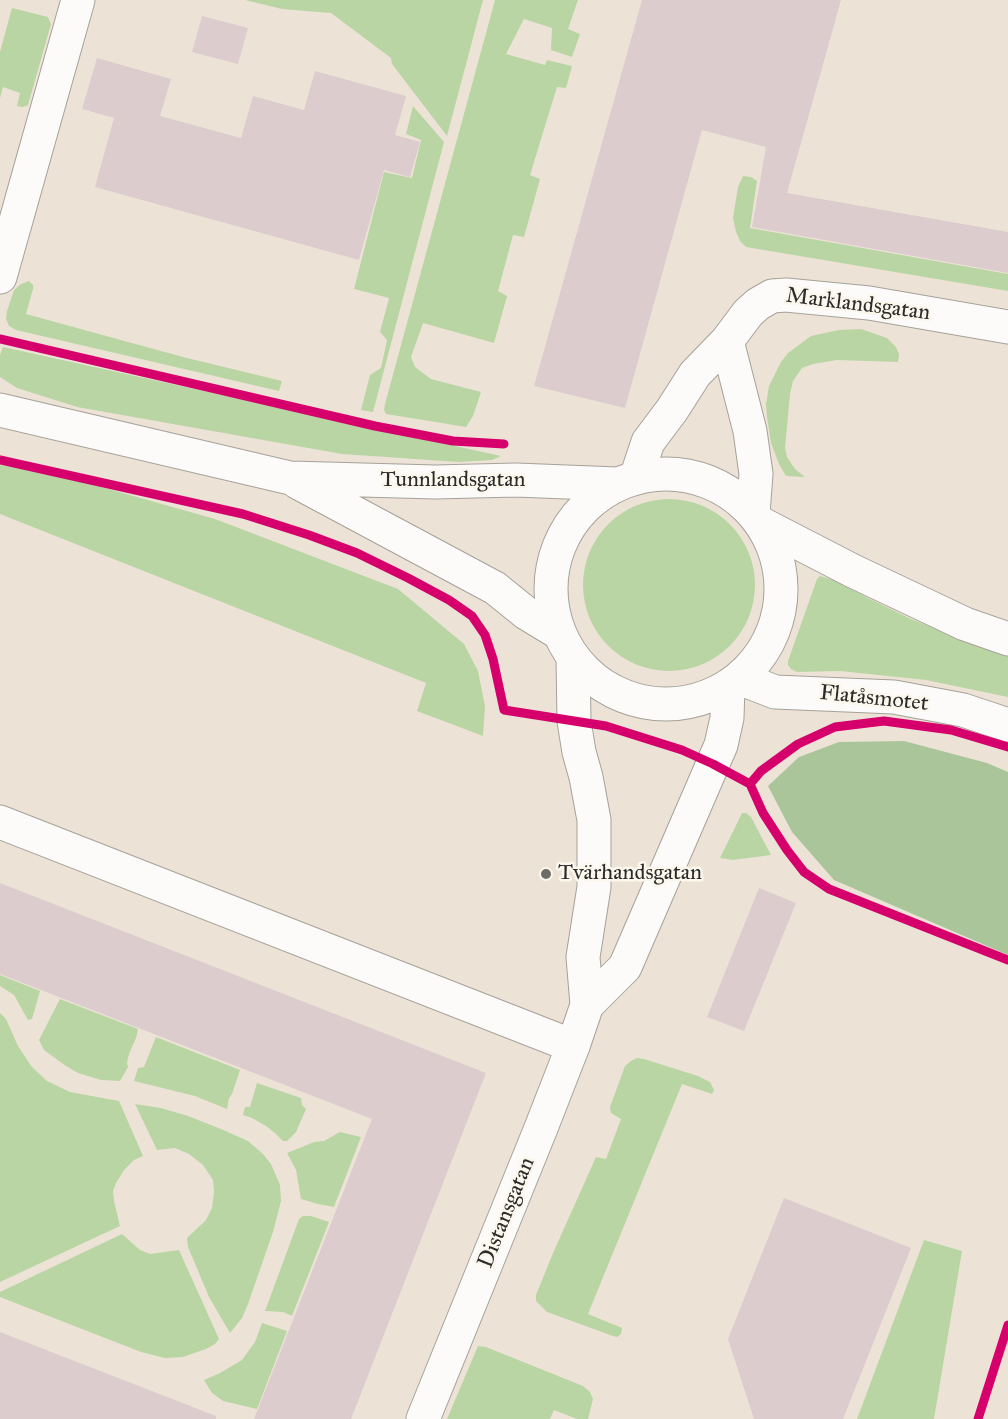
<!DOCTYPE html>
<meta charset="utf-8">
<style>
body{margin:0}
canvas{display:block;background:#ece3d6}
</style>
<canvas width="1008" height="1419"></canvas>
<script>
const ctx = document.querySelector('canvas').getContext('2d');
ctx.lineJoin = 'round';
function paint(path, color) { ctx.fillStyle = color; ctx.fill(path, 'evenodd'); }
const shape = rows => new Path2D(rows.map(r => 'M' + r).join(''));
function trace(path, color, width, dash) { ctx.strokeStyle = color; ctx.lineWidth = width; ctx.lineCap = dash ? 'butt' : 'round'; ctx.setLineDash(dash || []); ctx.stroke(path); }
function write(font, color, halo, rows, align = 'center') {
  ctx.font = font + ' "IM FELL Great Primer",serif'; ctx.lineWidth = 5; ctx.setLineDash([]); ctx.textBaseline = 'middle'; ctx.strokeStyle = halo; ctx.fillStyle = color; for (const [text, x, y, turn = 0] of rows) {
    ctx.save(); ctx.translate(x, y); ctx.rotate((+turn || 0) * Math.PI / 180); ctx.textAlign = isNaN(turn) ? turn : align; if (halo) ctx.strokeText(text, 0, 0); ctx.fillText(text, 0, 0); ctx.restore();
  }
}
paint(shape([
 [245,0,483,0,447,136,392,64,391,58,331,13,282,9],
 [495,0,578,0,568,29,580,34,572,57,551,50,552,28,524,19,506,54,545,65,547,60,572,66,566,88,557,87,530,175,540,179,524,237,513,235,498,291,507,296,494,343,423,323,411,357,415,367,431,379,481,392,473,416,466,427,386,414,384,410,385,404],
 [12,8,48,17,51,24,28,105,23,107,17,106,20,93,3,87,0,98,0,52],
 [413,106,444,142,373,412,361,410,370,375,381,368,387,340,380,332,389,298,354,289,384,172,412,178,421,140,406,134],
 [743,176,751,177,757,181,750,228,1008,274,1008,291,746,247,740,241,736,232,733,218,738,187],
 [29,281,33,285,33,289,26,314,183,357,282,381,279,391,16,330,9,326,6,319,7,311,14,290,21,284],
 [861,329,887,338,896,347,899,354,898,362,837,360,813,364,802,368,793,381,790,394,785,448,787,457,795,469,805,477,786,476,779,464,771,443,767,417,766,404,769,386,781,362,788,353,811,336,839,330],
 [3,347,254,402,501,456,492,460,459,462,342,454,77,407,17,388,0,377,0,355],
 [0,465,41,470,215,519,398,589,464,644,478,671,485,706,483,736,417,711,426,683,0,514],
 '583 585a86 86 0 1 1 172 0a86 86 0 1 1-172 0Z',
 [820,576,834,580,868,598,911,619,989,650,1008,655,1008,697,926,680,840,671,797,672,791,669,788,665,788,661,817,579],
 [742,813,746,813,751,817,771,855,733,860,720,858],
 [0,975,40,991,32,1019,28,1020,14,995,0,986],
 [60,999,138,1029,136,1038,129,1054,127,1062,128,1067,120,1081,101,1080,78,1073,66,1066,44,1050,39,1040],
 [0,1013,6,1019,18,1046,32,1067,47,1081,70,1092,119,1101,143,1156,134,1160,124,1170,116,1183,113,1191,114,1201,120,1226,0,1282],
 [156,1037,240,1070,232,1094,229,1098,227,1109,195,1096,134,1081,138,1068,144,1067],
 [637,1058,644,1059,698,1076,710,1082,714,1090,712,1094,682,1084,588,1314,622,1328,621,1334,617,1337,613,1336,547,1312,536,1301,536,1295,553,1253,596,1157,606,1159,621,1119,611,1113,610,1107,625,1066,631,1061],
 [257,1083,301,1098,302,1105,306,1109,296,1132,287,1141,283,1141,276,1134,266,1126,252,1118,243,1115,245,1107,250,1107],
 [135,1104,161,1108,188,1116,221,1129,248,1141,263,1154,271,1164,280,1185,281,1201,273,1232,248,1304,242,1318,230,1333,209,1297,188,1247,187,1238,206,1220,212,1208,214,1192,213,1180,203,1165,189,1154,175,1148,157,1150],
 [340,1132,361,1137,334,1207,318,1204,301,1199,296,1170,287,1153,314,1142,324,1141],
 [303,1216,311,1216,329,1222,292,1316,283,1312,265,1311,299,1219],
 [122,1234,140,1250,150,1254,179,1250,219,1339,215,1344,206,1349,183,1357,165,1358,141,1352,0,1297,0,1292],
 [924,1240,962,1251,934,1419,857,1419],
 [262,1323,287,1331,257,1409,223,1401,212,1393,204,1380,220,1373,242,1360,255,1342],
 [478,1346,486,1347,583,1386,590,1392,593,1399,588,1419,577,1419,554,1410,550,1419,447,1419]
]), '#bad5a4');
paint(shape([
 [904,741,987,763,1008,772,1008,955,834,880,792,832,768,786,799,757,839,742]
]), '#abc59b');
paint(shape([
 [642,0,841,0,787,193,1008,232,1008,273,752,227,766,147,702,130,625,408,534,386],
 [202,16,248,28,238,64,192,52],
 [97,58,171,79,160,116,241,138,253,96,304,110,315,71,406,96,395,135,420,142,410,177,384,170,359,260,95,187,114,118,82,109],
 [0,883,486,1073,351,1419,254,1419,372,1119,0,974],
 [759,888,796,903,744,1031,707,1017],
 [784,1198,911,1248,843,1419,754,1419,728,1339],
 [0,1332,216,1416,216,1419,0,1419]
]), '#dcccce');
const minor = shape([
 [0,277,78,0],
 [727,341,750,431,756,474,753,513],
 [0,410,290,478,435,482,516,480,617,484],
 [636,478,648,442,672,410,695,374,727,341,748,313,758,304,772,296,786,295,869,303,1008,327],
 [297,482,495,588,526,613,559,633],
 [0,822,573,1046]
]);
const tertiary = shape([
 '551 589a115 115 0 1 1 230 0a115 115 0 1 1-230 0Z',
 [762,524,853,571,965,624,1008,639],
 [739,678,775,692,894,697,963,710,1008,725],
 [587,1005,625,967,721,745,727,718,728,687],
 [423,1419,541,1128,573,1046,587,1005,583,957,594,887,594,820,586,777,579,752,574,721,573,657]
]);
trace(minor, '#a6a19a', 35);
trace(tertiary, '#a6a19a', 35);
trace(minor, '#fcfbf9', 33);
trace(tertiary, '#fcfbf9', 33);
trace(shape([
 [0,339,375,426,453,441,504,444],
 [0,460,243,514,309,535,357,553,408,578,449,600,472,616,485,635,493,659,504,710,606,726,682,750,713,764,750,784,763,813,787,850,804,872,829,889,1008,960],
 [750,784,761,771,798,744,835,727,884,721,951,730,1008,747],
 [978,1419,1008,1325]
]), '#d6006c', 9);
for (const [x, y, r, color] of [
 [546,874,6,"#6f6b67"]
]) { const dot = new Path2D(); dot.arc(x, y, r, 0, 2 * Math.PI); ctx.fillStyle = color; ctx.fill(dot); trace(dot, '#fbf7ec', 2); }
write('22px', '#2b2b2b', '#fbf7ec', [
 ["Marklandsgatan",858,305,7],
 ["Tunnlandsgatan",453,481],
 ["Flatåsmotet",874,699,6],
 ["Distansgatan",507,1213,-68]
]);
write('22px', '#2b2b2b', '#fbf7ec', [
 ["Tvärhandsgatan",558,874]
], 'left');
</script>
